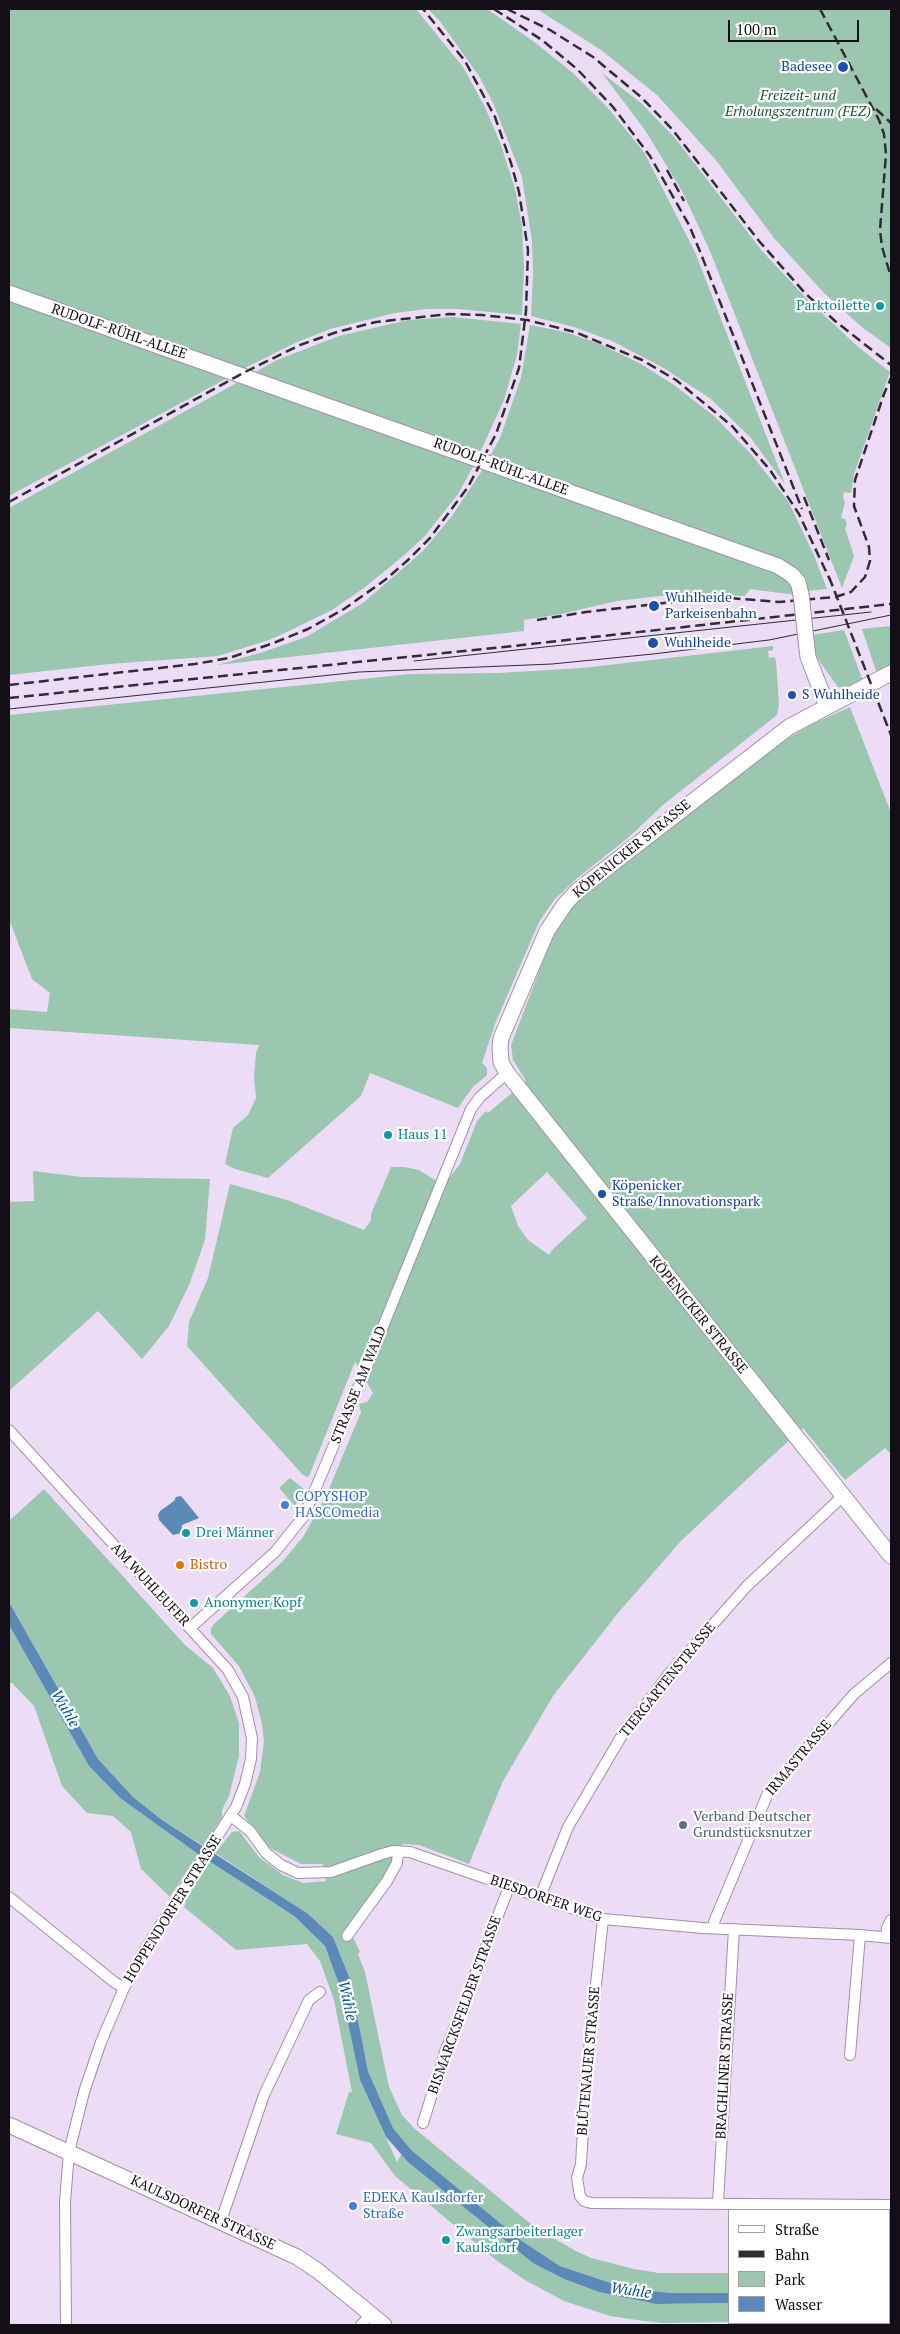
<!DOCTYPE html>
<meta charset="utf-8">
<style>
body{margin:0}
#map{position:relative;width:900px;height:2334px;overflow:hidden;background:#eddcf5;font-family:"PT Serif",serif}
canvas{display:block}
.frame{position:absolute;inset:0;border:10px solid #140e16;pointer-events:none}
.legend{position:absolute;left:728px;top:2209px;width:162px;height:115px;box-sizing:border-box;background:#fff;border:1px solid #a19fa2;margin:0;padding:6px 9px;list-style:none;font-size:15px;color:#140e16}
.legend li{display:flex;align-items:center;gap:10px;height:25px}
.legend b{width:25px;border:1px solid #a19fa2}
.scale{position:absolute;left:728px;top:20px;width:131px;height:22px;box-sizing:border-box;border:2px solid #140e16;border-top:0;padding-left:6px;font-size:15px;line-height:18px;white-space:nowrap;color:#140e16;-webkit-text-stroke:4px #fff;paint-order:stroke}
</style>
<div id="map">
<canvas width="900" height="2334"></canvas>
<div class="frame"></div>
<ul class="legend">
<li><b style="height:6px;background:#fff"></b>Straße</li>
<li><b style="height:6px;background:#332b35"></b>Bahn</li>
<li><b style="height:14px;background:#9bc6b0"></b>Park</li>
<li><b style="height:14px;background:#5b8ab8"></b>Wasser</li>
</ul>
<div class="scale">100 m</div>
</div>
<script>
const ctx = document.querySelector('canvas').getContext('2d');
ctx.lineJoin = 'round';
function paint(path, color) { ctx.fillStyle = color; ctx.fill(path, 'evenodd'); }
const shape = rows => new Path2D(rows.map(r => 'M' + r).join(''));
function trace(path, color, width, dash) { ctx.strokeStyle = color; ctx.lineWidth = width; ctx.lineCap = dash ? 'butt' : 'round'; ctx.setLineDash(dash || []); ctx.stroke(path); }
function write(font, color, halo, rows, align = 'center') {
  ctx.font = font + ' "PT Serif",serif'; ctx.lineWidth = 4.5; ctx.setLineDash([]); ctx.textBaseline = 'middle'; ctx.strokeStyle = halo; ctx.fillStyle = color; for (const [text, x, y, turn = 0] of rows) {
    ctx.save(); ctx.translate(x, y); ctx.rotate((+turn || 0) * Math.PI / 180); ctx.textAlign = isNaN(turn) ? turn : align; if (halo) ctx.strokeText(text, 0, 0); ctx.fillText(text, 0, 0); ctx.restore();
  }
}
paint(shape([
 [9,9,416,9,463,67,485,107,501,145,515,189,522,226,524,267,522,315,458,309,426,309,395,313,330,329,295,343,241,370,9,289],
 [428,9,487,9,533,41,573,73,608,108,644,152,695,252,785,484,750,437,711,399,662,367,612,341,574,327,531,316,533,274,532,241,522,177,494,105,479,76,439,20],
 [537,9,891,9,891,348,863,328,824,293,774,238,715,159,657,95,601,50],
 [602,73,641,103,675,138,762,251,808,300,857,346,890,372,854,474,851,493,844,492,843,497,845,502,841,518,845,519,847,525,845,528,854,556,842,588,710,251,682,191,645,130],
 [9,298,231,376,9,496],
 [453,317,521,324,517,355,504,400,479,455,252,374,277,360,339,336,408,320],
 [530,325,565,332,598,343,641,364,674,385,714,416,751,454,788,501,813,553,827,589,807,591,803,578,489,458,500,438,521,378],
 [242,380,475,463,458,494,424,537,402,557,364,588,332,610,289,631,269,640,218,656,109,664,9,675,9,508],
 [485,466,776,574,785,578,792,585,795,595,750,589,745,596,684,593,617,601,561,614,524,620,524,631,217,665,263,652,306,637,363,603,423,551,452,516],
 [891,626,891,666,877,674,862,629],
 [844,630,863,681,842,688,838,687,815,655,812,635],
 [773,646,773,650,768,651,769,658,774,657,776,660,779,705,777,715,663,805,629,837,575,880,554,900,539,922,495,1024,482,1063,487,1068,487,1075,472,1088,458,1108,370,1073,361,1096,268,1178,235,1169,225,1164,233,1128,248,1115,256,1098,254,1077,256,1053,259,1045,9,1028,9,1009,47,1012,50,993,32,979,9,919,9,715,411,674,498,673,582,668],
 [850,707,891,813,891,1454,885,1448,845,1480,803,1428,760,1467,681,1541,618,1613,553,1696,503,1781,469,1864,419,1845,402,1844,395,1864,353,1937,360,1952,358,1954,365,1972,389,2087,402,2115,415,2129,537,2229,576,2251,591,2258,634,2269,659,2273,729,2273,729,2293,673,2293,629,2289,560,2266,522,2241,411,2151,409,2163,533,2263,564,2279,599,2292,656,2304,729,2303,729,2322,662,2323,637,2320,610,2316,564,2301,525,2280,496,2260,395,2176,371,2143,336,2134,349,2092,352,2092,334,2000,320,1961,307,1944,236,1950,184,1907,186,1903,184,1901,210,1862,294,1916,325,1946,341,1990,360,2080,397,2162,406,2145,393,2128,368,2071,350,1979,333,1937,307,1913,215,1853,232,1832,239,1831,259,1857,283,1875,303,1883,326,1881,323,1864,301,1864,268,1847,244,1816,260,1772,264,1741,262,1724,255,1697,239,1666,211,1634,211,1629,213,1625,282,1562,303,1537,326,1496,361,1412,359,1404,367,1402,373,1393,355,1362,309,1476,307,1477,302,1474,187,1346,189,1322,208,1278,230,1184,287,1200,364,1230,371,1220,371,1214,391,1167,404,1167,419,1170,435,1180,449,1178,460,1164,477,1121,486,1111,488,1113,526,1081,513,1060,511,1045,553,935,569,911,594,887,777,745,812,724],
 [547,1172,587,1218,553,1249,549,1255,528,1240,518,1226,511,1206],
 [33,1171,82,1177,210,1179,205,1240,189,1285,169,1326,142,1359,98,1311,9,1391,9,1202,34,1201],
 [290,1478,304,1489,295,1506,279,1488],
 [44,1489,185,1645,213,1668,230,1696,239,1723,239,1756,229,1796,222,1810,222,1817,204,1846,162,1820,133,1797,98,1759,9,1602,9,1521],
 [9,1625,89,1766,120,1798,198,1854,170,1897,141,1869,131,1832,113,1816,87,1813,62,1786,34,1706,12,1683,9,1683]
]), '#9bc6b0');
paint(shape([
 [181,1496,199,1518,182,1525,181,1533,173,1535,159,1520,158,1515,160,1511,174,1501,176,1497],
 [9,1602,98,1759,133,1797,162,1820,307,1913,333,1937,350,1979,368,2071,393,2128,411,2150,522,2241,560,2266,629,2289,673,2293,729,2293,729,2303,656,2304,599,2292,564,2279,533,2263,409,2163,386,2137,360,2080,341,1990,325,1946,294,1916,198,1854,120,1798,89,1766,9,1625]
]), '#5b8ab8');
const street = shape([
 [9,1430,228,1670,243,1697,252,1738,251,1759,245,1784,236,1807,144,1951,124,1988,101,2042,84,2092,69,2152,65,2202,66,2325],
 [190,1628,275,1552,304,1516,363,1376,471,1109,480,1097,507,1073],
 [231,1816,250,1831,266,1853,281,1865,298,1873,331,1872,382,1854,393,1851,410,1852,603,1919,703,1928,860,1935,891,1938],
 [9,1897,114,1982,124,1988],
 [540,1897,568,1827,621,1737,669,1674,747,1586,843,1496],
 [603,1919,586,2078,581,2164,577,2178,580,2196,584,2201,591,2203,891,2205],
 [714,1928,714,1922,768,1793,854,1694,891,1663],
 [347,1936,387,1881,397,1863,398,1851],
 [886,1937,887,1928,891,1920],
 [850,2055,860,1935],
 [423,2123,445,2052,509,1887],
 [718,2203,734,1929],
 [221,2221,264,2095,309,2000,320,1992],
 [361,2325,371,2314]
]);
const secondary = shape([
 [9,293,778,566,792,575,798,582,801,594],
 [806,640,808,657,827,706],
 [891,673,789,727,577,891,565,904,547,931,501,1038,500,1047,501,1062,507,1073,891,1556],
 [9,2125,297,2257,318,2271,384,2325]
]);
trace(street, '#a090a7', 12);
trace(secondary, '#a090a7', 17);
trace(street, '#fff', 10);
trace(secondary, '#fff', 15);
trace(shape([
 [414,661,871,612],
 [9,709,359,672,552,664,653,654,769,640,891,615]
]), '#332b35', 1);
trace(shape([
 [494,9,542,40,577,69,613,107,650,156,689,225,699,249,802,509],
 [507,9,550,30,593,57,641,97,672,129,759,241,805,293,835,321,891,365],
 [820,9,879,120,884,134,886,154,880,230,882,247,891,277],
 [876,109,891,123],
 [667,170,684,201],
 [804,497,829,560],
 [9,502,245,372,300,345,337,332,376,322,449,314,482,315,527,320,575,332,642,360,676,380,732,426,770,470,799,514,831,582],
 [829,577,891,735],
 [537,620,586,612,717,597,779,602,835,597,851,592,865,577,870,561,869,547,854,506,855,480,884,394,891,378],
 [9,685,195,664,229,658,271,644,308,629,344,609,385,580,408,560,430,538,468,487,496,434,519,368,526,311,528,250,519,192,511,163,495,117,465,61,423,9],
 [9,698,513,646,891,604]
]), '#332b35', 2.5, [10, 5]);
const secondaryBridge = shape([
 [801,594,806,640]
]);
trace(secondaryBridge, '#a090a7', 17, []);
trace(secondaryBridge, '#fff', 15);
for (const [x, y, r, color] of [
 [843,67,6,"#1a4fb4"],
 [880,306,5,"#0f9aa8"],
 [654,606,6,"#1a4fb4"],
 [653,643,6,"#1a4fb4"],
 [792,695,5,"#1a4fb4"],
 [388,1135,5,"#0f9aa8"],
 [602,1194,5,"#1a4fb4"],
 [285,1505,5,"#3f7fe0"],
 [186,1533,5,"#0f9aa8"],
 [180,1565,5,"#e8710a"],
 [194,1603,5,"#0f9aa8"],
 [683,1825,5,"#5c6f8a"],
 [353,2206,5,"#3f7fe0"],
 [446,2240,5,"#0f9aa8"]
]) { const dot = new Path2D(); dot.arc(x, y, r, 0, 2 * Math.PI); ctx.fillStyle = color; ctx.fill(dot); trace(dot, '#fff', 2); }
write('14px', '#164399', '#fff', [
 ["Badesee",832,67,"right"],
 ["Wuhlheide",665,598],
 ["Parkeisenbahn",665,614],
 ["Wuhlheide",664,643],
 ["S Wuhlheide",802,695],
 ["Köpenicker",612,1186],
 ["Straße/Innovationspark",612,1202]
], 'left');
write('italic 14px', '#1b523b', '#fff', [
 ["Freizeit- und",798,96],
 ["Erholungszentrum (FEZ)",798,112]
]);
write('14px', '#0d838f', '#fff', [
 ["Parktoilette",870,306,"right"],
 ["Haus 11",398,1135],
 ["Drei Männer",196,1533],
 ["Anonymer Kopf",204,1603],
 ["Zwangsarbeiterlager",456,2232],
 ["Kaulsdorf",456,2248]
], 'left');
write('14px', '#140e16', '#fff', [
 ["RUDOLF-RÜHL-ALLEE",119,332,19],
 ["RUDOLF-RÜHL-ALLEE",501,467,20],
 ["KÖPENICKER STRASSE",632,849,-39],
 ["KÖPENICKER STRASSE",698,1315,51],
 ["STRASSE AM WALD",359,1385,-68],
 ["AM WUHLEUFER",150,1585,47],
 ["TIERGARTENSTRASSE",668,1680,-51],
 ["IRMASTRASSE",799,1758,-50],
 ["BIESDORFER WEG",546,1899,19],
 ["HOPPENDORFER STRASSE",173,1909,-58],
 ["BISMARCKSFELDER STRASSE",465,2005,-70],
 ["BLÜTENAUER STRASSE",589,2061,-85],
 ["BRACHLINER STRASSE",725,2066,-87],
 ["KAULSDORFER STRASSE",203,2213,25]
]);
write('14px', '#366cbe', '#fff', [
 ["COPYSHOP",295,1497],
 ["HASCOmedia",295,1513],
 ["EDEKA Kaulsdorfer",363,2198],
 ["Straße",363,2214]
], 'left');
write('14px', '#c56008', '#fff', [
 ["Bistro",190,1565]
], 'left');
write('14px', '#4e5e75', '#fff', [
 ["Verband Deutscher",693,1817],
 ["Grundstücksnutzer",693,1833]
], 'left');
write('italic 15px', '#01518b', '#fff', [
 ["Wuhle",65,1709,60],
 ["Wuhle",347,2001,78],
 ["Wuhle",631,2291,8]
]);
</script>
